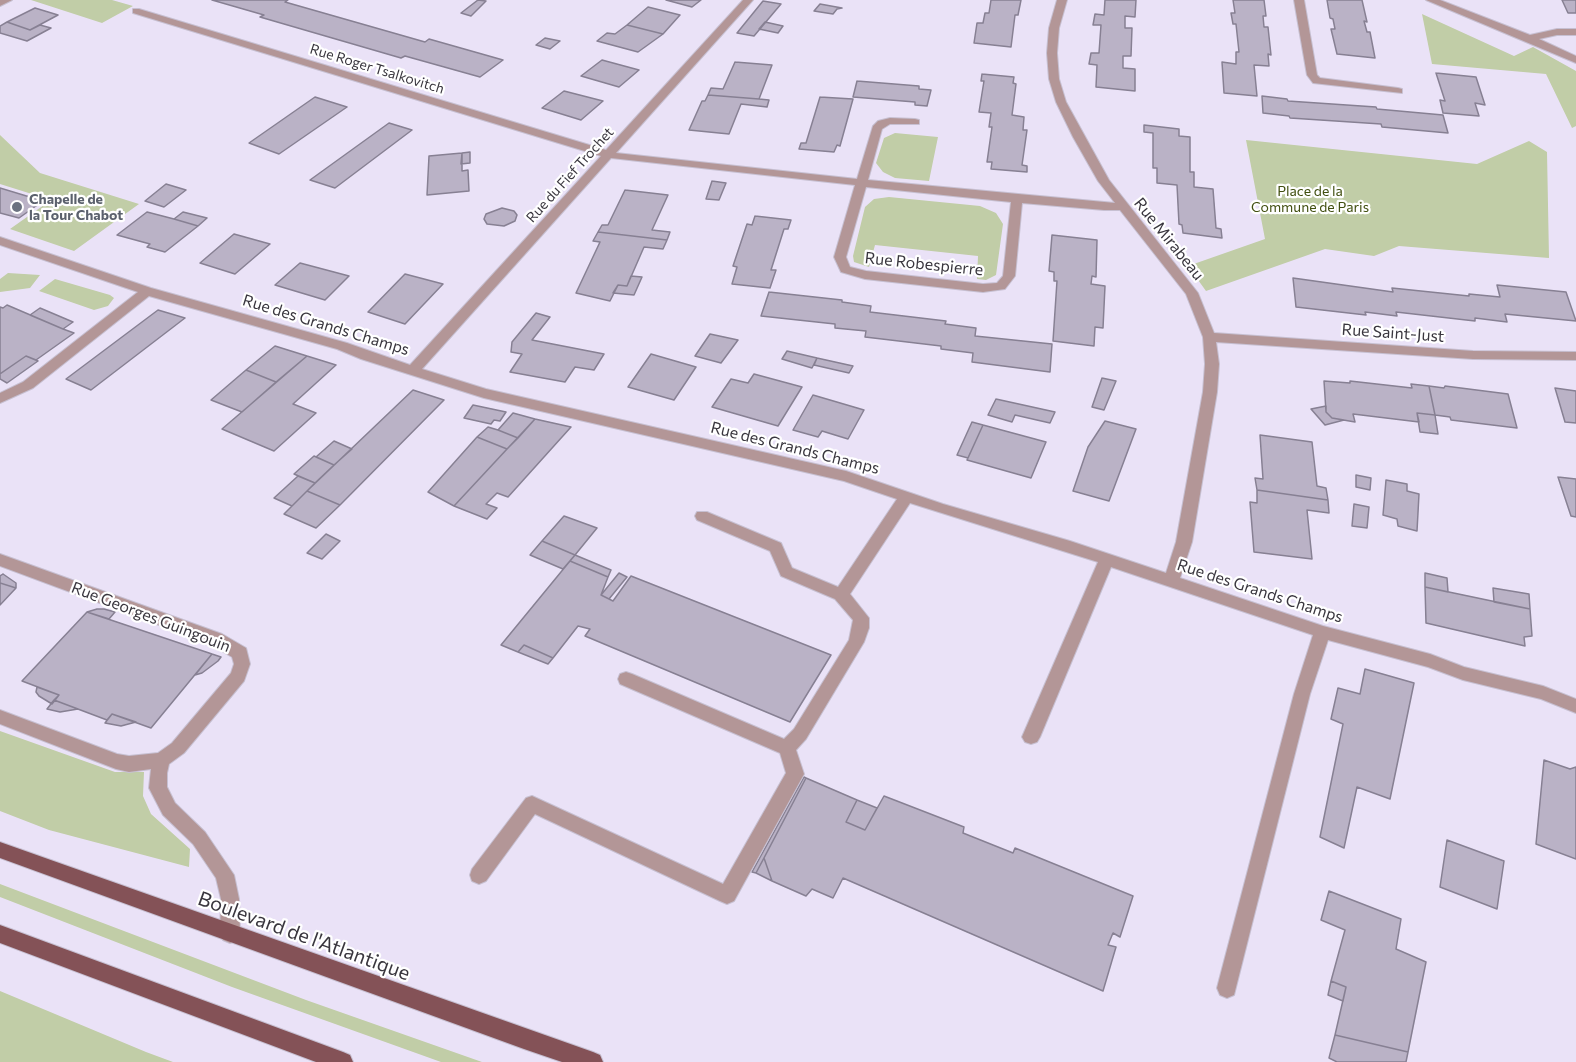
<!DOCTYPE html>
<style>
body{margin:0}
canvas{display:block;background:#eae2f7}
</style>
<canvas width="1576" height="1062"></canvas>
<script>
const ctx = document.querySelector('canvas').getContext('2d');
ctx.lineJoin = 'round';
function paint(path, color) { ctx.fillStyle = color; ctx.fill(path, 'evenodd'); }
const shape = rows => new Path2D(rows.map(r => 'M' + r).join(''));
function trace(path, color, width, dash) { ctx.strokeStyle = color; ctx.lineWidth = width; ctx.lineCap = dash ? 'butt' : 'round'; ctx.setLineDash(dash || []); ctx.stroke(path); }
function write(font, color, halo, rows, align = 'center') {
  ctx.font = font + ' Commissioner,sans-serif'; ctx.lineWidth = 4.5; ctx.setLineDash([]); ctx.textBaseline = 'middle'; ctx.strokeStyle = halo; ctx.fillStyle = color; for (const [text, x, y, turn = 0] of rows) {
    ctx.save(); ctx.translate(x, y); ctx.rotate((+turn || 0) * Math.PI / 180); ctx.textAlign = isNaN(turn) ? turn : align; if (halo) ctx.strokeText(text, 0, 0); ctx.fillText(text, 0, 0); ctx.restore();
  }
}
paint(shape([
 [31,0,112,0,133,6,102,23],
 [1422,14,1514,56,1533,47,1576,71,1576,126,1572,128,1546,74,1432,64],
 [895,133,938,137,929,181,895,178,883,172,876,163,884,138],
 [0,135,40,173,139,204,74,251,10,229,51,200,0,184],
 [1246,140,1477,164,1529,141,1547,152,1549,258,1399,246,1374,256,1325,249,1206,291,1188,266,1265,239],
 [889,197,980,206,996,213,1003,224,996,275,986,280,977,279,978,256,875,245,869,267,854,262,853,256,865,207,874,199],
 [8,273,40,275,30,288,0,292,0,279],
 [55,279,110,295,114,298,108,306,94,310,39,291],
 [0,731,115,772,144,772,143,796,151,814,190,849,189,867,49,830,0,811],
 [0,884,306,1000,482,1062,441,1062,232,987,0,897],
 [0,991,146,1052,173,1062,0,1062]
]), '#c1cda7');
const building = shape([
 [212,0,288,0,285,2,425,42,429,39,503,60,480,77,405,56,401,58,260,17,264,15,212,0],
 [478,0,486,1,471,16,461,13,478,0],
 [666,0,701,0,692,7,666,0],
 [991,0,1021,0,1018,15,1015,15,1011,47,974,43,977,23,983,23,985,13,989,13,991,0],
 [1105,0,1136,0,1135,17,1125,16,1125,28,1132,28,1131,56,1123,56,1123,68,1135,69,1135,91,1096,87,1097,65,1089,64,1091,53,1099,53,1101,25,1093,25,1095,14,1104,15,1105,0],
 [1233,0,1264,0,1266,16,1263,16,1264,27,1268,27,1271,55,1268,54,1269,66,1254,65,1257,96,1224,93,1222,62,1236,64,1236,52,1239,52,1236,24,1233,24,1231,13,1235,13,1233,0],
 [1327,0,1362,0,1367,22,1364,21,1367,32,1370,32,1375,58,1337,54,1331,29,1335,29,1333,19,1330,18,1327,0],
 [1562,0,1576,0,1576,13,1568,13,1562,0],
 [763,1,781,4,754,36,737,33,763,1],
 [820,4,842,8,837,9,833,14,814,11,820,4],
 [648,7,680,15,663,34,627,25,648,7],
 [35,8,58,15,30,30,7,22,35,8],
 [7,22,30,30,40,25,51,28,27,41,0,33,0,26,7,22],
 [765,22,783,26,778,33,759,29,765,22],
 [627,25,663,34,638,52,597,41,607,33,615,34,627,25],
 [545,38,560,41,550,49,536,45,545,38],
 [602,60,639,70,619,87,581,76,602,60],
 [735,62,772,65,759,99,708,95,711,88,723,89,735,62],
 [1436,73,1476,77,1485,105,1475,103,1479,116,1443,113,1440,100,1445,101,1436,73],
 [982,74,1014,77,1013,83,1016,84,1012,115,1024,117,1023,130,1027,130,1022,165,1027,166,1027,172,991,169,992,162,987,162,992,127,989,127,991,113,979,112,984,81,981,81,982,74],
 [857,81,919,86,919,89,931,90,927,106,915,105,915,102,853,97,857,81],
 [564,91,603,101,581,120,542,108,564,91],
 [708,95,759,99,769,100,767,107,741,104,729,134,689,130,702,101,705,101,708,95],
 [1262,96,1287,99,1288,101,1376,107,1377,109,1443,115,1448,133,1382,127,1381,124,1290,118,1289,116,1263,113,1262,96],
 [315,97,347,107,279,154,249,143,315,97],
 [820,97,853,99,840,146,837,145,834,152,799,149,801,143,806,143,820,97],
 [389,123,412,130,335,188,310,180,389,123],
 [1144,125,1179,129,1179,136,1190,137,1190,172,1194,172,1194,187,1213,189,1216,228,1221,229,1222,238,1183,233,1182,225,1179,224,1177,185,1157,183,1157,168,1153,168,1153,133,1144,132,1144,125],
 [470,152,470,163,461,164,462,153,470,152],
 [462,153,462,171,468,170,469,191,427,195,429,156,462,153],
 [712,181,726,183,719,200,706,199,712,181],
 [166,184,186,190,164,207,145,201,166,184],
 [0,188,43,201,19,218,0,213,0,188],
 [625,190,668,195,652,230,670,232,667,240,598,232,602,225,608,225,625,190],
 [502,208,514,211,517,215,515,221,504,226,487,224,484,219,486,214,502,208],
 [147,212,174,219,198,226,165,252,147,247,150,244,117,235,147,212],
 [183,212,207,218,198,226,174,219,183,212],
 [755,216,791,220,788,229,784,229,771,270,776,270,770,288,732,284,737,267,733,266,747,224,752,225,755,216],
 [598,232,667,240,663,249,644,247,627,286,618,285,610,301,576,293,600,242,593,241,598,232],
 [234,234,270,244,235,274,200,263,234,234],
 [1052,235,1097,240,1096,277,1092,276,1091,284,1105,286,1103,328,1095,327,1094,346,1053,341,1057,281,1054,281,1054,272,1049,271,1052,235],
 [300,263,349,276,325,300,275,285,300,263],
 [405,274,443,284,405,324,368,312,405,274],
 [631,276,642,277,634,295,613,293,618,285,627,286,631,276],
 [1293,278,1393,292,1392,288,1469,296,1469,294,1500,297,1497,285,1566,292,1576,321,1505,314,1507,322,1475,318,1475,321,1396,312,1397,316,1365,312,1366,315,1296,307,1293,278],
 [769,292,842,300,842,302,871,306,870,312,946,321,945,324,976,328,975,336,1052,344,1050,372,972,362,973,353,941,349,941,346,865,337,866,331,835,328,835,324,761,316,769,292],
 [7,305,63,329,74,333,36,360,26,356,0,374,0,307,3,308,7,305],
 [40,308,73,322,63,329,30,315,40,308],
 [158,310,185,318,91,390,66,379,158,310],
 [536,313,550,317,532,340,604,354,594,370,575,367,565,382,510,372,522,354,511,352,512,342,536,313],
 [710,334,738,340,721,363,695,356,710,334],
 [275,346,307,356,276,382,246,370,275,346],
 [787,351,817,358,812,368,782,359,787,351],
 [651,354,696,367,674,400,628,387,651,354],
 [26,356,38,361,7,383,0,379,0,374,26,356],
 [307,356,336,365,293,404,316,413,274,451,222,429,307,356],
 [817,358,853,366,849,373,814,365,817,358],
 [246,370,276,382,242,412,211,400,246,370],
 [754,374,802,387,778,426,712,407,731,379,748,383,754,374],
 [1102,378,1116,381,1104,410,1092,407,1102,378],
 [1324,381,1350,383,1350,381,1412,388,1411,384,1429,386,1435,415,1417,413,1419,422,1353,414,1355,422,1332,418,1326,412,1324,381],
 [1429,386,1444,388,1445,386,1508,394,1517,428,1451,420,1450,417,1435,415,1429,386],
 [1555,388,1576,391,1576,423,1565,422,1555,388],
 [413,390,444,400,340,505,307,491,413,390],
 [813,395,864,410,848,439,822,431,818,437,793,430,813,395],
 [996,399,1055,412,1050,423,1015,415,1012,422,988,415,996,399],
 [473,405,506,412,500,421,494,420,491,424,464,418,473,405],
 [1326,406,1326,412,1332,418,1344,420,1325,425,1311,409,1326,406],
 [513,413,535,419,518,438,498,430,513,413],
 [1417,413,1435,415,1438,434,1420,432,1417,413],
 [535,419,571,427,508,497,497,493,486,504,497,508,487,519,454,506,535,419],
 [1105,421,1136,429,1109,501,1073,491,1088,447,1105,421],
 [972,422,983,425,968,458,957,455,972,422],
 [983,425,1046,442,1031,478,967,460,983,425],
 [488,427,498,430,518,438,507,449,477,437,488,427],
 [1260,435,1312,442,1317,486,1326,488,1328,500,1257,490,1255,478,1263,479,1260,435],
 [477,437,507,449,454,506,428,492,477,437],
 [334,441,352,449,334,465,316,457,334,441],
 [314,456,334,465,315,483,294,474,314,456],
 [1356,475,1371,478,1370,490,1356,487,1356,475],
 [298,476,315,483,292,506,274,498,298,476],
 [1558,477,1576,479,1576,517,1571,516,1558,477],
 [1386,480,1407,484,1407,491,1419,494,1417,531,1398,526,1397,519,1383,515,1386,480],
 [1257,490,1328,500,1329,513,1307,510,1312,559,1254,552,1250,502,1257,503,1257,490],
 [307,491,340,505,316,528,284,514,307,491],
 [1354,504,1369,507,1367,528,1352,526,1354,504],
 [564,516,597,528,575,555,542,541,564,516],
 [326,534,340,541,322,559,307,553,326,534],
 [542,541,575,555,563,569,530,555,542,541],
 [575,555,611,570,608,577,570,561,575,555],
 [570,561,608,577,601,595,613,601,631,576,831,655,790,722,585,636,590,629,578,626,553,658,524,645,518,652,501,645,570,561],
 [619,573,627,577,609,599,601,595,619,573],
 [1425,573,1447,578,1448,592,1425,587,1425,573],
 [3,574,16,583,16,588,0,583,0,576,3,574],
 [0,583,16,588,0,605,0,583],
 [1425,587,1530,609,1532,636,1524,637,1525,646,1426,623,1425,587],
 [1493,588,1529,594,1530,609,1494,602,1493,588],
 [97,609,104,609,115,612,109,619,87,612,97,609],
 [87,612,212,654,151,728,112,714,107,720,54,700,59,695,22,681,87,612],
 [524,645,553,658,548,664,518,652,524,645],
 [212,654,221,657,218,661,202,673,195,675,212,654],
 [1365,669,1414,683,1390,799,1357,787,1344,848,1320,837,1343,724,1331,719,1338,688,1360,694,1365,669],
 [37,687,59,695,52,704,39,696,36,692,37,687],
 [54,700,78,709,60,712,47,709,54,700],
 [112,714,136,722,121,726,105,723,112,714],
 [1544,760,1570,769,1576,767,1576,859,1536,844,1544,760],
 [804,777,806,778,756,873,752,872,804,777],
 [806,778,857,800,846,822,865,830,884,796,964,827,963,833,1013,853,1015,848,1133,896,1120,937,1113,933,1108,945,1116,947,1103,991,843,878,833,898,812,889,806,896,772,881,764,858,806,778],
 [857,800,877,808,865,830,846,822,857,800],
 [1447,840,1504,861,1497,909,1440,887,1447,840],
 [764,858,772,881,756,873,764,858],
 [1329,891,1401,919,1396,949,1426,962,1408,1052,1335,1035,1346,987,1331,981,1345,930,1321,920,1329,891],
 [1331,981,1346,987,1343,1001,1328,995,1331,981],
 [1335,1035,1408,1052,1406,1062,1337,1062,1329,1058,1335,1035]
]);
paint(building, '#bab2c6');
trace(building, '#878093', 1.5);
const minor = shape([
 [0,0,12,0,0,6,0,0],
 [743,0,753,0,616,153,857,179,873,126,878,121,890,118,915,119,919,120,919,124,890,124,882,129,868,180,1115,203,1098,181,1073,137,1056,102,1049,79,1047,53,1049,28,1057,0,1067,0,1059,28,1057,53,1059,79,1066,102,1109,180,1198,293,1214,333,1473,351,1576,352,1576,360,1473,359,1216,342,1219,364,1217,392,1192,542,1180,578,1323,626,1430,654,1464,667,1543,686,1576,699,1576,713,1541,699,1463,680,1428,667,1328,640,1310,694,1234,995,1227,998,1220,995,1217,988,1294,694,1313,635,1111,567,1040,737,1037,742,1031,744,1025,742,1022,737,1098,562,910,503,850,594,869,618,869,628,864,642,806,739,796,750,804,774,734,901,727,904,720,901,535,814,486,881,479,884,472,881,470,875,472,869,526,798,532,796,723,884,786,773,780,753,620,684,618,679,620,674,626,672,632,674,784,739,794,729,849,640,853,620,835,599,781,576,770,551,697,520,695,516,697,512,707,512,781,543,792,568,838,587,897,499,844,481,484,398,361,359,337,349,149,296,33,388,0,403,0,393,23,382,138,292,0,245,0,237,151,288,347,343,410,365,601,156,133,13,133,9,139,9,606,150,743,0],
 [611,158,855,185,834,257,841,272,865,279,983,292,1005,289,1015,276,1022,203,1104,210,1120,210,1186,294,1203,337,1205,364,1203,392,1176,542,1166,573,1070,541,943,504,846,471,486,389,422,369,611,158],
 [866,187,1011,202,1003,276,997,283,983,284,866,271,850,267,846,257,866,187],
 [1294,0,1304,0,1317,75,1320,78,1398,88,1402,89,1402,93,1313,83,1307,75,1294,0],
 [1426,0,1440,0,1530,35,1557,29,1576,29,1576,35,1557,35,1539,39,1576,56,1576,63,1426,0],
 [0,554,222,634,246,648,250,664,244,681,184,753,169,764,167,773,167,787,175,803,205,832,234,875,239,899,240,934,237,940,230,943,223,940,220,934,221,899,216,878,193,844,163,815,149,788,151,769,129,772,116,769,0,724,0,710,117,754,129,756,158,753,172,743,231,673,234,664,232,657,210,644,0,566,0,554]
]);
const major = shape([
 [0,842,593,1052,600,1055,603,1062,562,1062,524,1049,0,858,0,842],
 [0,925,343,1052,350,1055,353,1062,316,1062,0,943,0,925]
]);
trace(minor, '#c7c0d2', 2);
trace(major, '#c7c0d2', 2);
paint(minor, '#b39697');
paint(major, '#845257');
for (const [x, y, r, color] of [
 [17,207,6,"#6b7280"]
]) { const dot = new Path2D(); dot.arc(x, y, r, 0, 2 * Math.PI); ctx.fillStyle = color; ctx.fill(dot); trace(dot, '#fff', 2); }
write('14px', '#39363e', '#fff', [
 ["Rue Roger Tsalkovitch",377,69,17],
 ["Rue du Fief Trochet",570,175,-48]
]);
write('14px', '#414f10', '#fff', [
 ["Place de la",1310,191],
 ["Commune de Paris",1310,207]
]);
write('bold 14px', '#5b616d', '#fff', [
 ["Chapelle de",29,199],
 ["la Tour Chabot",29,215]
], 'left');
write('16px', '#39363e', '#fff', [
 ["Rue Mirabeau",1169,239,51],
 ["Rue Robespierre",924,264,6],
 ["Rue des Grands Champs",326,325,17],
 ["Rue Saint-Just",1393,333,4],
 ["Rue des Grands Champs",795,448,14],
 ["Rue des Grands Champs",1260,591,18],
 ["Rue Georges Guingouin",151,617,21]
]);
write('20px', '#39363e', '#fff', [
 ["Boulevard de l'Atlantique",304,936,20]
]);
</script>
